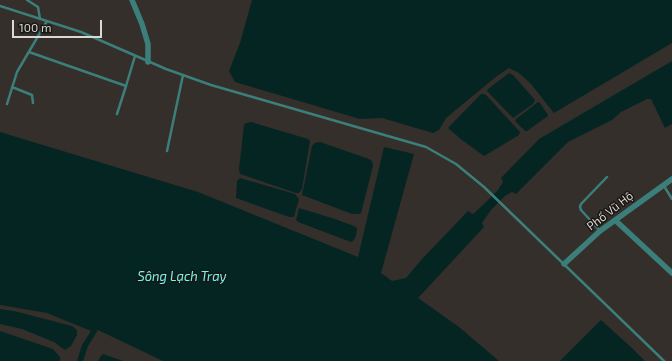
<!DOCTYPE html>
<meta charset="utf-8">
<style>
body{margin:0}
#map{position:relative;width:672px;height:361px;overflow:hidden;background:#342f2a;font-family:"Exo 2",sans-serif}
canvas{display:block}
.scale{position:absolute;left:12px;top:20px;width:90px;height:18px;box-sizing:border-box;border:2px solid #dbd8d5;border-top:0;padding-left:5px;font-size:12px;line-height:14px;white-space:nowrap;color:#dbd8d5;-webkit-text-stroke:3px #1a1715;paint-order:stroke}
</style>
<div id="map">
<canvas width="672" height="361"></canvas>
<div class="scale">100 m</div>
</div>
<script>
const ctx = document.querySelector('canvas').getContext('2d');
ctx.lineJoin = 'round';
function paint(path, color) { ctx.fillStyle = color; ctx.fill(path, 'evenodd'); }
const shape = rows => new Path2D(rows.map(r => 'M' + r).join(''));
function trace(path, color, width, dash) { ctx.strokeStyle = color; ctx.lineWidth = width; ctx.lineCap = dash ? 'butt' : 'round'; ctx.setLineDash(dash || []); ctx.stroke(path); }
function write(font, color, halo, rows, align = 'center') {
  ctx.font = font + ' "Exo 2",sans-serif'; ctx.lineWidth = 3; ctx.setLineDash([]); ctx.textBaseline = 'middle'; ctx.strokeStyle = halo; ctx.fillStyle = color; for (const [text, x, y, turn = 0] of rows) {
    ctx.save(); ctx.translate(x, y); ctx.rotate((+turn || 0) * Math.PI / 180); ctx.textAlign = isNaN(turn) ? turn : align; if (halo) ctx.strokeText(text, 0, 0); ctx.fillText(text, 0, 0); ctx.restore();
  }
}
paint(shape([
 [252,0,672,0,672,43,554,113,531,84,519,73,509,68,497,76,446,118,439,130,433,133,382,118,360,119,235,82,229,71,240,43],
 [672,61,672,124,665,128,651,99,647,99,621,112,612,120,568,142,516,194,512,192,505,196,491,210,482,223,484,227,418,298,459,327,499,361,163,361,98,330,88,346,83,361,77,361,82,345,91,331,47,313,0,305,0,132,198,192,358,257,384,147,414,154,381,273,392,281,406,278,422,259,468,211,473,214,483,205,498,190,503,182,501,178,539,139],
 [509,73,513,75,535,100,533,104,513,118,487,91,488,89],
 [481,94,483,94,486,95,520,132,519,135,484,156,462,140,448,128],
 [538,102,540,103,548,115,548,116,527,131,525,131,515,121,516,119],
 [251,122,308,139,310,141,302,189,299,193,296,193,240,174,239,169,244,125,246,123],
 [320,142,369,159,372,161,373,166,361,213,358,214,352,214,302,195,312,146,315,143],
 [240,178,295,194,299,199,294,217,289,217,236,198,237,181],
 [299,208,335,219,354,226,357,228,356,236,353,241,351,242,298,222,296,220],
 [0,309,14,311,72,326,77,330,77,335,71,346,65,350,54,342,22,329,0,324],
 [601,320,633,349,645,361,560,361],
 [0,331,53,349,60,357,60,361,0,361],
 [103,354,123,361,98,361,101,356]
]), '#052523');
trace(shape([
 [27,0,38,7,40,19],
 [0,6,81,32,166,69,211,85,426,147,456,164,484,187,664,361],
 [29,52,126,86,135,56],
 [12,87,32,95,33,103],
 [7,104,17,72,47,21],
 [117,114,126,86],
 [167,151,183,75],
 [664,186,672,199],
 [600,231,581,210,580,207,581,204,607,177]
]), '#3c7e7a', 2.5);
trace(shape([
 [132,0,142,24,148,44,148,62],
 [615,220,672,273],
 [564,264,600,231,672,179]
]), '#3c7e7a', 5.5);
write('12px', '#dbd8d5', '#1a1715', [
 ["Phố Vũ Hộ",610,211,-38]
]);
write('italic 13px', '#6ef8ef', '#1a1715', [
 ["Sông Lạch Tray",182,277]
]);
</script>
